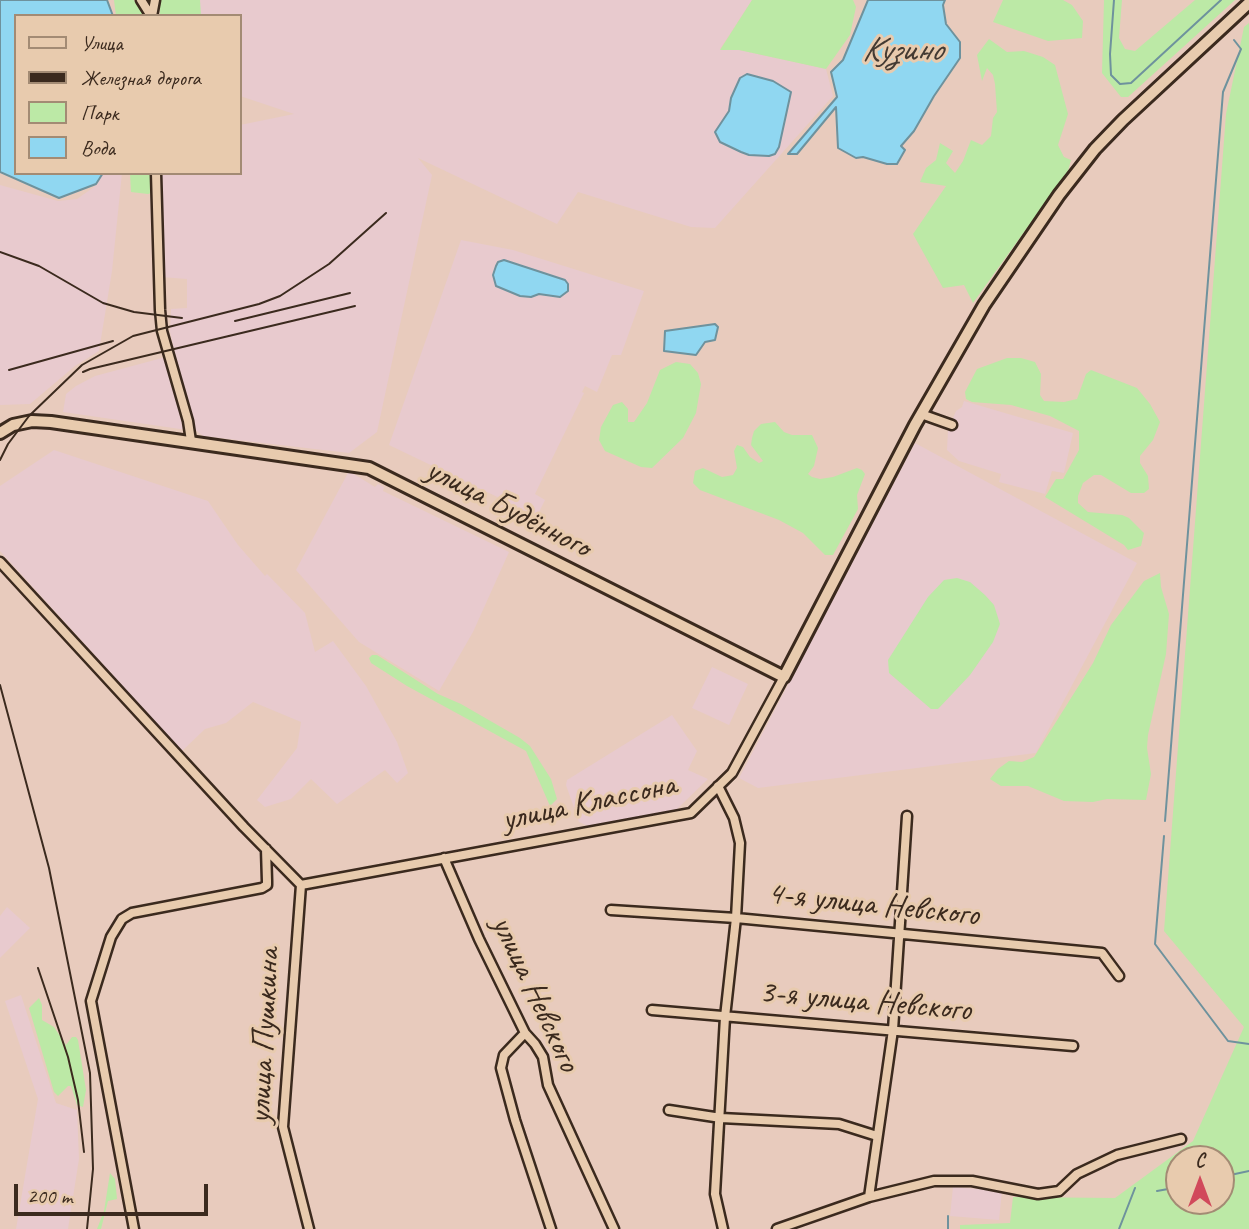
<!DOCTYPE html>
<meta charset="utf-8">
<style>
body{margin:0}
#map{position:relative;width:1249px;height:1229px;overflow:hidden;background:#e8cbbd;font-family:Caveat,sans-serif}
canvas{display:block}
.legend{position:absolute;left:14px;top:14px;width:228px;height:161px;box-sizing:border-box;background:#e8cbae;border:2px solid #a38b74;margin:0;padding:9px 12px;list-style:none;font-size:21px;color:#3b2a1e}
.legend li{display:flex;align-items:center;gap:14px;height:35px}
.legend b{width:35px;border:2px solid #a38b74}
.north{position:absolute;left:1165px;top:1145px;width:70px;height:70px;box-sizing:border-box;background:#e8cbae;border:2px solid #a38b74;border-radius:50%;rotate:0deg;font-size:19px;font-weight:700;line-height:28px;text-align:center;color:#3b2a1e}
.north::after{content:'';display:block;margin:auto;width:24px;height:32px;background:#d1495b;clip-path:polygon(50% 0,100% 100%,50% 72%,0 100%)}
.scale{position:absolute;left:14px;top:1184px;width:194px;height:32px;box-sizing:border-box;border:4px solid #3b2a1e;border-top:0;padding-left:9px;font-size:21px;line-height:24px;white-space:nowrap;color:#3b2a1e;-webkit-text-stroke:5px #e8cbae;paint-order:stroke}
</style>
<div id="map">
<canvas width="1249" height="1229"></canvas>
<ul class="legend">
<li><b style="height:9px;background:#e8cbae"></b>Улица</li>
<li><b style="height:9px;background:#3b2a1e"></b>Железная дорога</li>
<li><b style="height:19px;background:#bce9a6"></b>Парк</li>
<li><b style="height:19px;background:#90d7f1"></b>Вода</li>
</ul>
<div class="north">С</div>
<div class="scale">200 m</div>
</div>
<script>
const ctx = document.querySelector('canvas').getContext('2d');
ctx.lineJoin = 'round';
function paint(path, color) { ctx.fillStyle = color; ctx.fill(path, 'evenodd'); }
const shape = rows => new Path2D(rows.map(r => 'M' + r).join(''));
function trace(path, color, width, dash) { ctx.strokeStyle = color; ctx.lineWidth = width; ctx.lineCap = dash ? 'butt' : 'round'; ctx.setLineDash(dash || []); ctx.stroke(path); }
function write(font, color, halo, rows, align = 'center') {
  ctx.font = font + ' Caveat,sans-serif'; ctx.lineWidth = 6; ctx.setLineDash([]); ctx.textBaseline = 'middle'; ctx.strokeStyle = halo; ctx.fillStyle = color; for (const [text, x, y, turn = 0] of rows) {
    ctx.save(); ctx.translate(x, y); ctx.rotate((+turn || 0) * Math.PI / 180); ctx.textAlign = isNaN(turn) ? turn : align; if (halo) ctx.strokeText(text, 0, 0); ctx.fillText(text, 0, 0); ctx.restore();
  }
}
paint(shape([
 [193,0,752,0,720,49,739,50,826,69,833,96,715,228,691,227,578,192,557,224,418,158,432,175,377,432,349,453,203,436,194,429,189,415,170,332,171,309,187,308,187,279,161,277,159,173,240,173,240,125,294,114,240,96,240,16,194,16],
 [103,173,122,173,112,271,99,351,75,366,30,404,0,405,0,185,58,201,77,199,94,187],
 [461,240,513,250,644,291,621,355,612,355,597,392,585,386,582,392,584,393,535,494,545,500,537,516,389,445],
 [162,358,169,360,187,430,63,412,66,394,76,386,95,376],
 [964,401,1073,433,1064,473,1052,471,1045,494,999,482,1001,474,959,461,947,450,948,430,956,411,962,407],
 [915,443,1137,563,1036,753,758,788,739,778],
 [54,450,208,501,238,545,265,576,267,574,305,613,315,652,333,641,366,686,397,742,408,773,397,783,385,770,337,804,311,779,291,799,265,807,257,800,297,748,301,722,253,702,226,723,205,729,182,751,0,551,0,486],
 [349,471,375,487,378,484,384,487,383,491,509,552,473,632,439,691,359,642,296,570],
 [712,667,748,684,729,725,692,708],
 [672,715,697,751,688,770,708,779,676,810,588,826,579,822,566,785,567,780],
 [7,907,30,928,0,958,0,916],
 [21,995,56,1103,77,1110,79,1159,68,1229,16,1229,38,1099,5,1001],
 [953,1187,1002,1191,999,1220,950,1216]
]), '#e8cace');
paint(shape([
 [114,0,134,0,144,16,116,16],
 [159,0,200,0,201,16,160,16],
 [752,0,853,0,856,7,850,35,826,69,739,50,720,50],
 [1003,0,1063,0,1072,5,1083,21,1082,38,1048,41,993,22],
 [1104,0,1122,0,1119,38,1125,49,1135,51,1195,0,1235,0,1128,97,1121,97,1102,73],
 [1249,23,1249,1229,960,1229,960,1225,1010,1223,1013,1197,1115,1198,1193,1141,1244,1027,1164,931,1226,114,1244,27],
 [1179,1159,1221,1159,1221,1201,1179,1201],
 [989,39,1007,52,1024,51,1043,57,1055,65,1068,114,1058,145,1064,157,1071,160,1068,171,973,303,964,285,943,288,913,234,946,186,920,182,926,168,936,160,940,143,953,151,946,163,955,173,963,161,971,140,982,145,991,136,993,118,997,112,995,84,993,75,987,68,982,81,977,55],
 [130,173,154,173,154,192,148,194,131,192],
 [1007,358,1021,358,1035,362,1041,374,1040,395,1044,401,1064,402,1077,399,1086,374,1091,370,1137,388,1150,404,1160,422,1153,440,1140,456,1140,463,1148,476,1149,489,1144,493,1131,493,1101,475,1094,475,1083,483,1078,496,1078,503,1088,512,1122,515,1129,518,1144,533,1141,546,1128,550,1124,545,1045,497,1056,479,1063,479,1079,450,1079,431,1050,416,1011,405,972,402,966,399,965,392,977,369],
 [676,362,690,364,698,373,701,384,696,413,683,438,652,468,641,467,605,451,599,440,601,427,613,405,622,402,628,409,628,422,634,422,647,403,660,370],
 [775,422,784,432,792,435,812,435,818,448,814,466,808,474,812,477,820,479,833,477,857,468,862,470,865,474,857,495,858,509,833,555,825,555,803,533,779,520,700,490,693,483,695,471,703,468,722,477,733,475,737,468,734,451,737,445,743,447,750,457,759,463,763,461,751,445,752,438,754,431,761,424],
 [1160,573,1161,587,1169,614,1166,654,1148,735,1147,748,1151,774,1146,800,1107,799,1093,802,1064,801,1028,786,1001,786,990,779,998,769,1009,761,1022,762,1034,757,1093,663,1111,625,1144,581],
 [957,578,970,582,985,595,994,605,1000,624,993,642,970,675,938,709,931,709,889,673,888,660,928,597,944,580],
 [372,655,377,655,438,694,461,704,520,738,530,746,551,779,557,799,550,806,526,751,407,686,371,663,369,658],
 [39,998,42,1005,42,1020,54,1027,66,1045,72,1037,76,1037,78,1040,86,1090,83,1107,77,1105,71,1086,68,1086,58,1096,54,1092,29,1008],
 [110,1173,115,1179,117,1199,108,1201,101,1229,97,1229,104,1211]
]), '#bce9a6');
const water = shape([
 [0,0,107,0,113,16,16,16,16,173,103,173,96,184,59,198,0,172,0,0],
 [868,0,945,0,943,5,946,24,960,42,960,58,934,96,914,131,901,146,905,150,897,164,887,164,863,157,856,158,838,148,836,107,797,154,788,154,837,97,831,72,843,60,868,0],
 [747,74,773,81,791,92,779,147,775,154,769,156,749,155,741,152,720,142,715,132,729,111,731,98,740,78,747,74],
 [504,260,565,280,568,284,568,291,560,297,539,294,531,297,520,296,496,286,493,275,496,266,498,262,504,260],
 [715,324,718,327,715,340,705,342,696,355,664,351,665,331,715,324]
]);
paint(water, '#90d7f1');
trace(water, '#6e929d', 2);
trace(shape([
 [1114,0,1110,54,1111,75,1120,84,1131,83,1221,0],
 [1165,821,1223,92,1241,49,1234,40],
 [1164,836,1155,944,1228,1041,1249,1044],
 [1221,1177,1249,1171],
 [1157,1191,1179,1187],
 [948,1229,948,1216],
 [1119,1229,1135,1188]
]), '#6e929d', 2);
const street = shape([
 [141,0,151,16],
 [152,16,155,0],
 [156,173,160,310,162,331,188,421,191,441],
 [921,414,952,425],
 [0,562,244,827,301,885],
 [718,786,734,818,740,843,736,918,725,1017,715,1194,723,1229],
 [444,858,479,939,525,1033,535,1044,543,1057,548,1085,614,1229],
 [301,885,691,813,732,773,784,677],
 [301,885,283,1127,309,1229],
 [611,910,736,918,1102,953,1119,976],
 [652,1010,1073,1046],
 [525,1033,504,1055,501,1068,515,1120,551,1229],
 [669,1110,721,1118,839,1124,877,1136],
 [869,1197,893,1030,907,816],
 [134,1229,91,1001,111,937,122,919,132,913,262,888,267,885,267,881,266,849],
 [777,1229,869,1197,934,1181,972,1181,1038,1194,1059,1191,1077,1174,1117,1155,1181,1139]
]);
const secondary = shape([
 [0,433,13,425,32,421,51,422,369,468,784,677,915,425,984,305,1059,195,1095,149,1123,120,1249,3]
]);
trace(street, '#3b2a1e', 13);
trace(secondary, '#3b2a1e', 16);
trace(street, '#e8cbae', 8);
trace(secondary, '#e8cbae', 10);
trace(shape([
 [0,252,39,266,103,303,134,312,182,318],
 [235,321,350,293],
 [9,370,113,341],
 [83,372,90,369,355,306],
 [0,460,8,444,29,416,82,365,133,336,259,304,280,296,329,264,386,213],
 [0,685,49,868,90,1073,93,1169,87,1229],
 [38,968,68,1057,78,1100,84,1152]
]), '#3b2a1e', 2);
write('33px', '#3b2a1e', '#e8cbae', [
 ["улица Будённого",508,509,27],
 ["улица Классона",589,803,-12],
 ["4-я улица Невского",873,905,6],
 ["улица Невского",535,994,65],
 ["3-я улица Невского",865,1002,5],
 ["улица Пушкина",265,1036,-87]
]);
write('italic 35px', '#443b33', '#e8cbae', [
 ["Кузино",902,51]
]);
</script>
